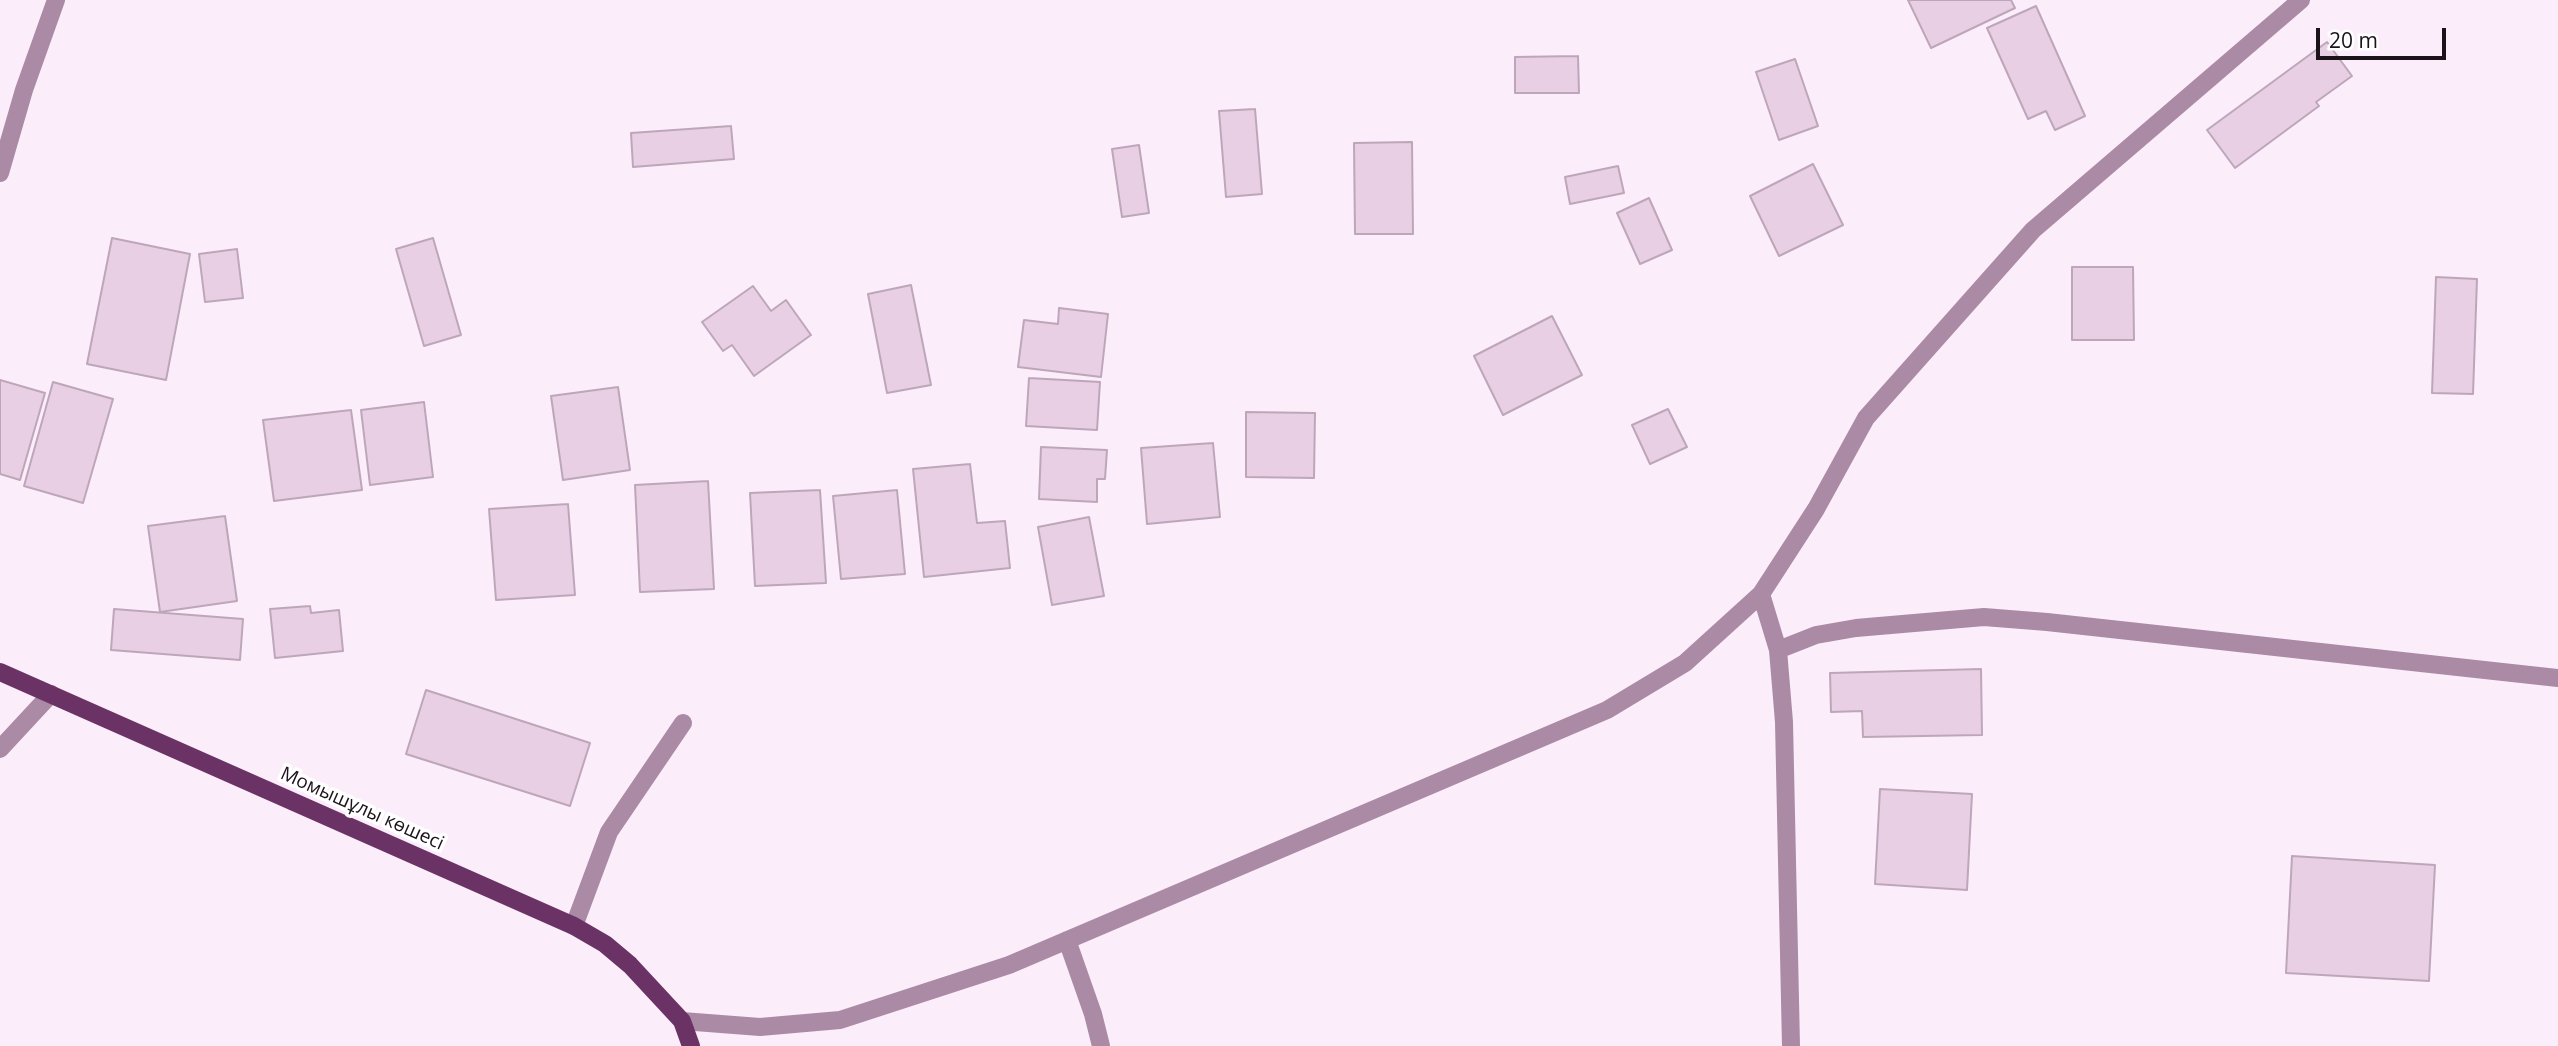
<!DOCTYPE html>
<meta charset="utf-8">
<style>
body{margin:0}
#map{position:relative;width:2558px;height:1046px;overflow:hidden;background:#fcedfa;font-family:"Open Sans",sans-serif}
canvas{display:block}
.scale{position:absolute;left:2316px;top:28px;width:130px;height:32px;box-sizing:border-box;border:4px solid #1b121a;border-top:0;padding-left:9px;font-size:21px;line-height:24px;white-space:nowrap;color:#1b121a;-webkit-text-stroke:5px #fff;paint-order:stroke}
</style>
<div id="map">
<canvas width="2558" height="1046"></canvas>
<div class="scale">20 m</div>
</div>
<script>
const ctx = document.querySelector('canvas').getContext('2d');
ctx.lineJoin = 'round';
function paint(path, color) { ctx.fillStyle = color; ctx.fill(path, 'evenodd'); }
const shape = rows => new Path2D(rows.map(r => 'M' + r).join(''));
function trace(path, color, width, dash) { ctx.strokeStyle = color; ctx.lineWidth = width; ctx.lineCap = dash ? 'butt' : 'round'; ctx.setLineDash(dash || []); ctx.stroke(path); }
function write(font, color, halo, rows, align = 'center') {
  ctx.font = font + ' "Open Sans",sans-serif'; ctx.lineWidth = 7; ctx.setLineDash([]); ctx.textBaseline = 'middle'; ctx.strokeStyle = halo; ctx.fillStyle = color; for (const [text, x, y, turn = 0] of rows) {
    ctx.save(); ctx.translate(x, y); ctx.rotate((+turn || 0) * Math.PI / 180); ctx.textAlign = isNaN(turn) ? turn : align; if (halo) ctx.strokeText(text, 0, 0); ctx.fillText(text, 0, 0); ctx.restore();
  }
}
const building = shape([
 [1908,0,2011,0,2015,8,1931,48,1908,0],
 [2036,6,2085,116,2055,130,2046,111,2028,119,1987,28,2036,6],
 [2327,42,2352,76,2316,102,2319,106,2235,168,2207,130,2327,42],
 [1578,56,1579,93,1515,93,1515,57,1578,56],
 [1795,59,1818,126,1779,140,1756,72,1795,59],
 [1255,109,1262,194,1226,197,1219,111,1255,109],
 [731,126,734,159,633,167,631,133,731,126],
 [1412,142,1413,234,1355,234,1354,143,1412,142],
 [1139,145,1149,213,1122,217,1112,149,1139,145],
 [1813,164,1843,225,1779,256,1750,196,1813,164],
 [1618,166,1624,193,1570,204,1565,177,1618,166],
 [1649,198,1672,250,1640,264,1617,213,1649,198],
 [112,238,190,254,166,380,87,364,112,238],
 [433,238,461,335,424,346,396,249,433,238],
 [237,249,243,298,205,302,199,254,237,249],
 [2072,267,2133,267,2134,340,2072,340,2072,267],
 [2436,277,2477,279,2473,394,2432,393,2436,277],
 [911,285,931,385,887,393,868,294,911,285],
 [753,286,771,311,786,300,811,335,754,376,732,345,723,351,702,322,753,286],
 [1059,308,1108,314,1101,377,1018,367,1024,320,1058,324,1059,308],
 [1552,316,1582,375,1503,415,1474,356,1552,316],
 [1029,378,1100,382,1097,430,1026,426,1029,378],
 [0,380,45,393,20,480,0,474,0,380],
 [53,382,113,399,83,503,24,486,53,382],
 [618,387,630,470,563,480,551,396,618,387],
 [424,402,433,477,370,485,361,410,424,402],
 [1668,409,1687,447,1650,464,1632,425,1668,409],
 [351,410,362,490,274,501,263,420,351,410],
 [1246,412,1315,413,1314,478,1246,477,1246,412],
 [1213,443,1220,517,1147,524,1141,448,1213,443],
 [1041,447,1107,450,1105,479,1097,479,1097,502,1039,499,1041,447],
 [970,464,977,523,1005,521,1010,568,924,577,913,469,970,464],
 [708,481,714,589,640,592,635,485,708,481],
 [820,490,826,583,755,586,750,493,820,490],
 [897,490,905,574,841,579,833,496,897,490],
 [568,504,575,595,496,600,489,509,568,504],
 [225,516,237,601,160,612,148,526,225,516],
 [1089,517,1104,596,1052,605,1038,527,1089,517],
 [310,606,311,613,339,610,343,651,275,658,270,609,310,606],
 [114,609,243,619,240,660,111,650,114,609],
 [1981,669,1982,735,1863,737,1862,711,1831,712,1830,673,1981,669],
 [426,690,590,743,570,806,406,754,426,690],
 [1880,789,1972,794,1967,890,1875,884,1880,789],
 [2292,856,2435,865,2429,981,2286,973,2292,856]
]);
paint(building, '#e8cfe4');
trace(building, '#bea6ba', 2);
trace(shape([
 [0,173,24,90,56,0],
 [1761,594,1778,650,1784,722,1791,1046],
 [1778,650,1816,635,1856,628,1984,617,2047,622,2558,678],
 [0,749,51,694],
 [574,926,609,832,683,723],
 [1067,940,1093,1014,1101,1046],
 [682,1021,760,1027,840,1020,1009,965,1607,710,1685,663,1761,594,1816,509,1866,418,2033,230,2301,0]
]), '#aa8aa5', 18);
trace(shape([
 [0,672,574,926,605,944,630,965,682,1021,691,1046]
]), '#6b3365', 18);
write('19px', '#1b121a', '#fff', [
 ["Момышұлы көшесі",362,809,24]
]);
</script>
